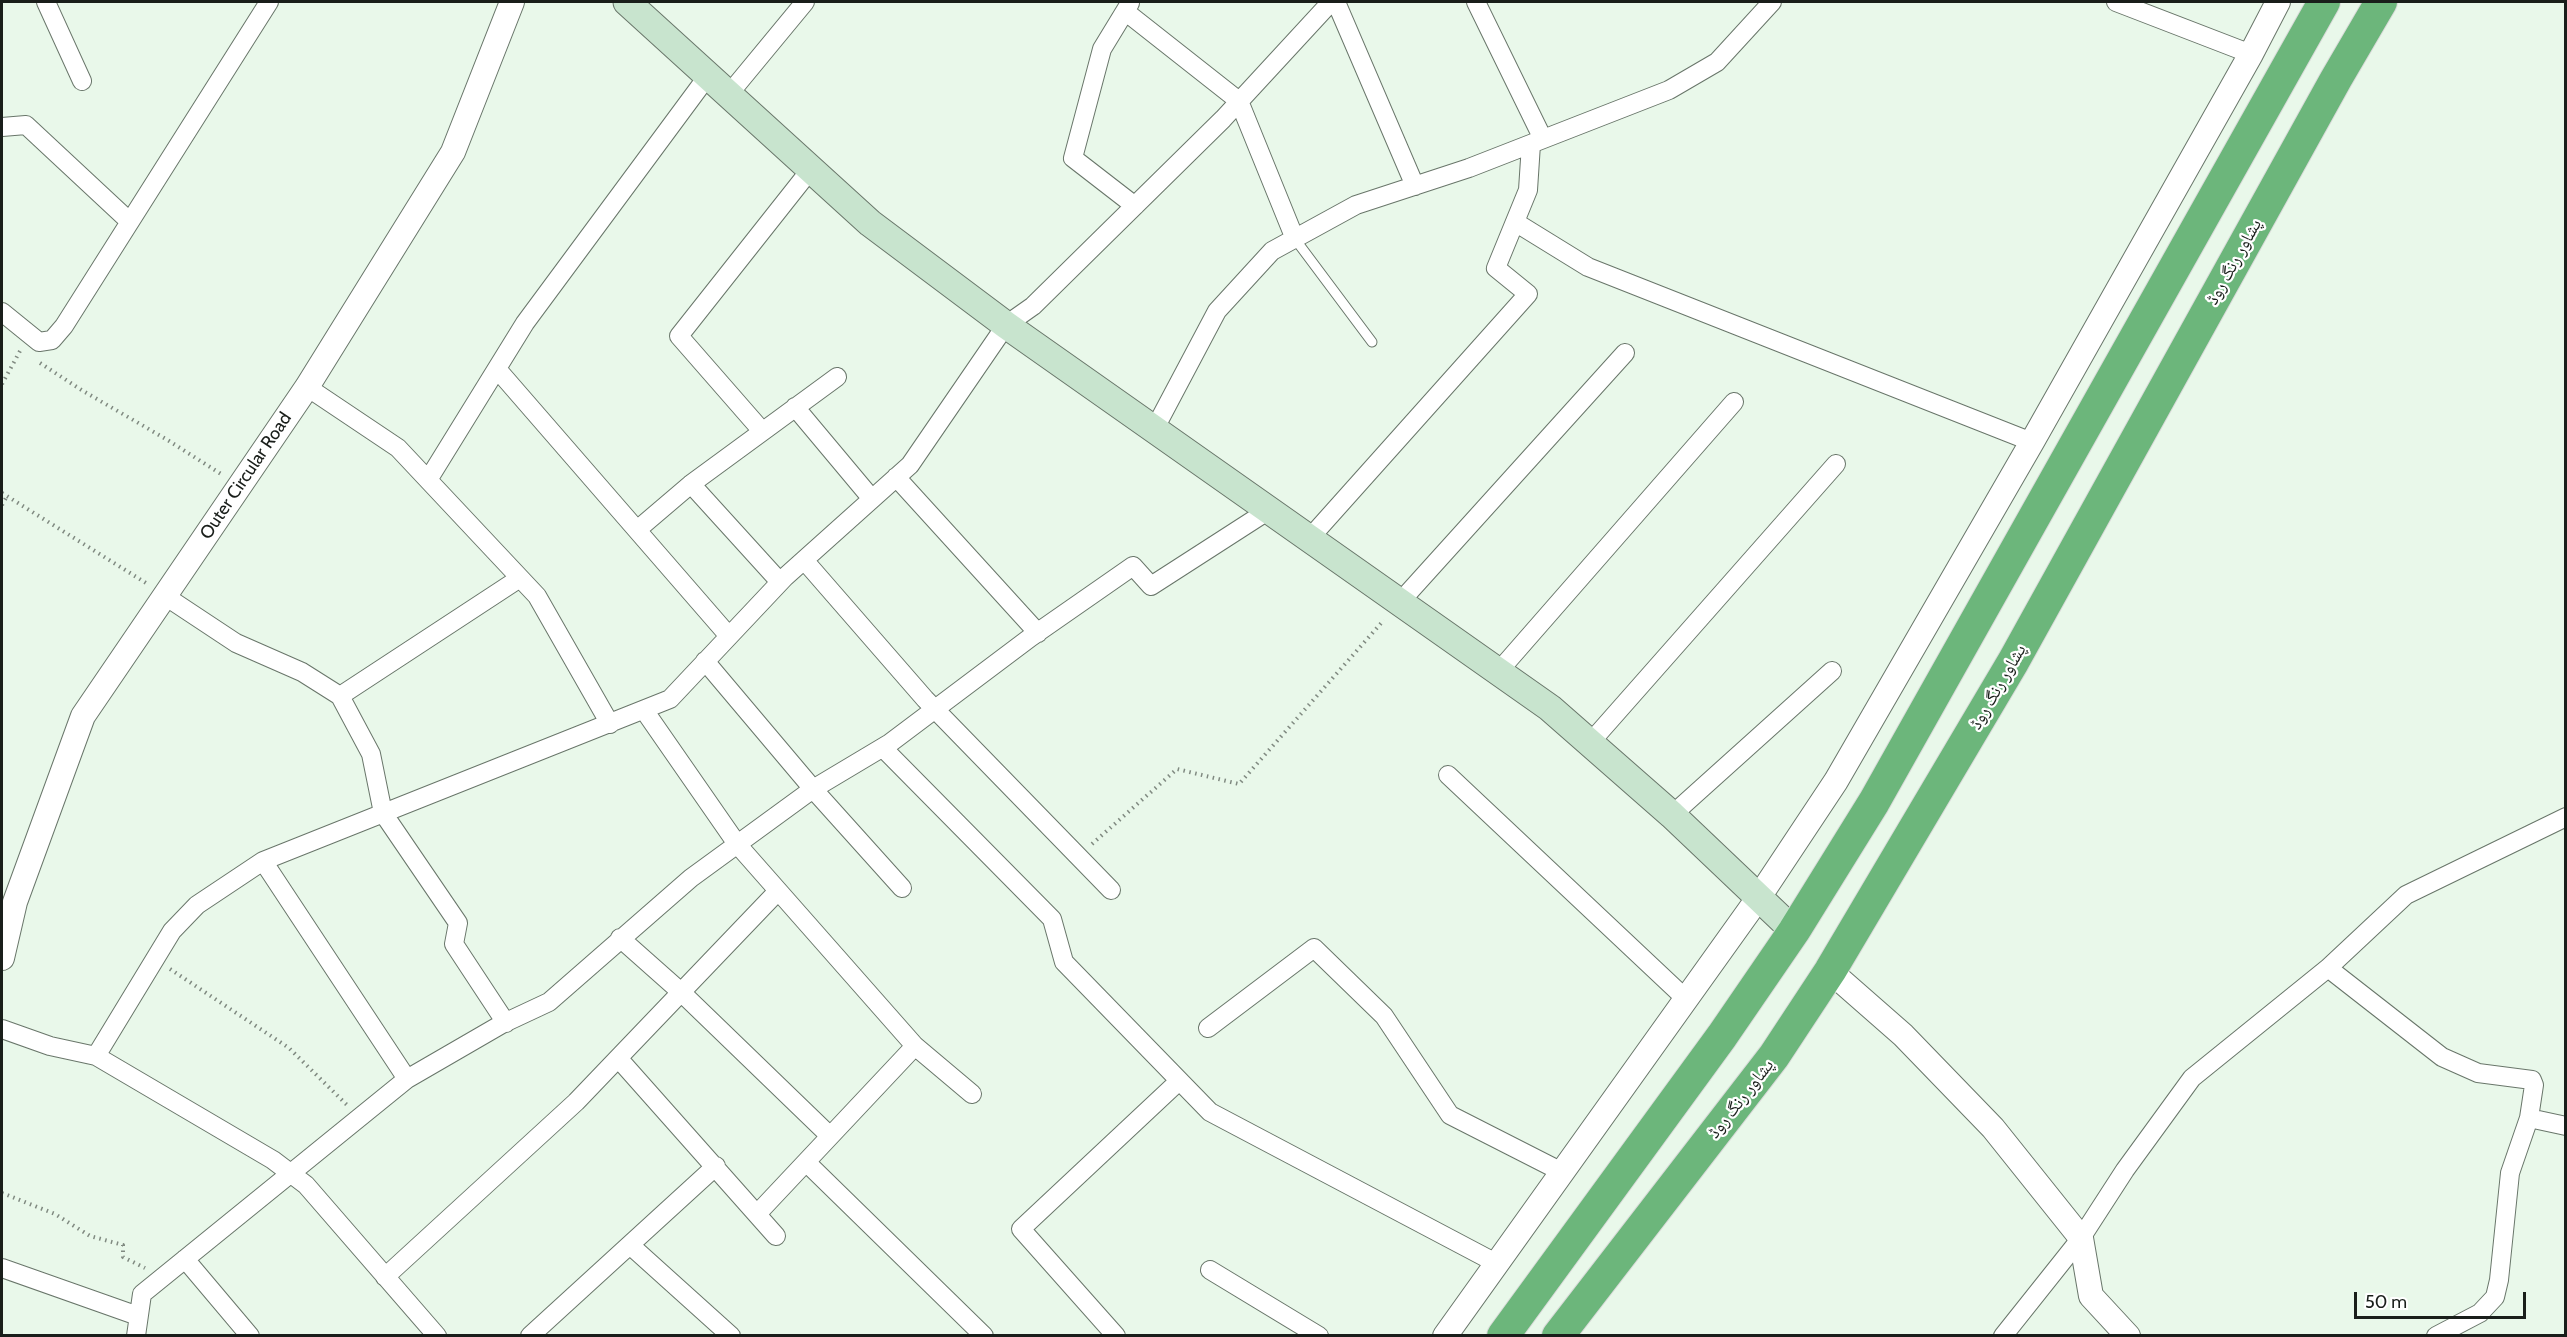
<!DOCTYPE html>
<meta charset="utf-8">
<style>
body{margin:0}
#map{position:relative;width:2567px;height:1337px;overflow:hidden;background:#e9f8ea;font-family:Cabin,sans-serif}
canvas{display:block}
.frame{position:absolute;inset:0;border:3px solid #191e1a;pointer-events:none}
.scale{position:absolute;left:2354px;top:1292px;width:172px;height:27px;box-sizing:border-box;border:3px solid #191e1a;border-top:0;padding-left:8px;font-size:18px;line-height:21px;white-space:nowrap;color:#191e1a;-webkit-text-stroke:4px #fff;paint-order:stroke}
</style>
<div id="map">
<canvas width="2567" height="1337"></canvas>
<div class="frame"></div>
<div class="scale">50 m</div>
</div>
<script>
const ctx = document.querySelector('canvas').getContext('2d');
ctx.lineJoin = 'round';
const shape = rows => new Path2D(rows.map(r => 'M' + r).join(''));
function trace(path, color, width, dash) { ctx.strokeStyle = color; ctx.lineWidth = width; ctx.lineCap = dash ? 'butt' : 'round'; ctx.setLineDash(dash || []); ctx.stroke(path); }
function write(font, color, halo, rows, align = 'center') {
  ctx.font = font + ' Cabin,"Noto Naskh Arabic",sans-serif'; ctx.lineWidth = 4.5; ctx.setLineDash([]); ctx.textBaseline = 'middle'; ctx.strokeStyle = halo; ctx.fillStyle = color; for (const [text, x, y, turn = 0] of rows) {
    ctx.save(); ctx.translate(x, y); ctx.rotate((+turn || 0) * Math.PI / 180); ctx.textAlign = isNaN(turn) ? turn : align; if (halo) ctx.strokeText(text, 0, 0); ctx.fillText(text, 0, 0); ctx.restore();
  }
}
const service = shape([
 [1295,239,1372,342]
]);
const minor = shape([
 [46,2,82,81],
 [1336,2,1415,186],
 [1476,2,1543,139],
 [2116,2,2251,54],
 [1130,3,1102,49,1073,158,1135,206],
 [1126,12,1239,101,1295,239],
 [729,94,805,2],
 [2,127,26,125,129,221],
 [1515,222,1588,267,2032,442],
 [2,312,39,342,52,340,64,326,269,2],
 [497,369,728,635],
 [307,387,398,448,537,596,610,724],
 [795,407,872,499],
 [1154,430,1217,311,1272,251,1356,205,1469,168,1669,90,1717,62,1772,2],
 [762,431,679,336,811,169],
 [896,477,1038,633],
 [428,480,525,323,707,77],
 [691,484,780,582],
 [637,530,691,484,837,377],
 [1309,539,1528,294,1496,268,1528,190,1531,144],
 [804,560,925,699,1111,890],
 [165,596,236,643,302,672,340,696,371,754,383,813,458,923,454,944,506,1023],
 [1400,602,1625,353],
 [705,661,813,789,902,888],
 [1498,672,1734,402],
 [340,696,520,578],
 [644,710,737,844,915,1046,972,1094],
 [1589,744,1836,464],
 [883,748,1052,919,1064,962,1210,1112,1496,1263],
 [1448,775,1686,999],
 [1672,815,1832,671],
 [263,861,407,1079],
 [620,938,682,993,830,1136],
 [2328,968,2442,1057,2478,1073,2532,1080,2534,1085,2529,1118,2510,1173,2499,1280,2495,1297,2480,1313,2436,1336],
 [1208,1028,1314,948,1384,1016,1450,1115,1562,1172],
 [2,1029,50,1046,96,1056,273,1160,306,1185,437,1336],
 [96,1056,172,931,197,905,263,861,670,699,785,577,910,465,1006,325,1033,306,1223,119,1331,2],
 [618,1058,776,1236],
 [2529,1118,2566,1126],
 [806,1162,984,1336],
 [757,1214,915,1046],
 [630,1245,731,1336],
 [185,1259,250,1336],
 [2,1268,138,1316],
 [1210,1270,1319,1336],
 [385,1277,576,1102,778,891],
 [136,1336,142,1294,407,1079,502,1024,549,1002,691,878,813,789,890,743,1031,637,1133,566,1151,586,1269,510],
 [530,1336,716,1166],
 [1116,1336,1021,1229,1179,1081],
 [2003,1336,2081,1238,2125,1170,2192,1078,2328,968,2406,895,2566,817]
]);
const tertiary = shape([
 [2,958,15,902,83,716,307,387,453,152,512,2],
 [1830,971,1903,1035,1993,1128,2081,1238,2091,1296,2128,1336],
 [1445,1336,1759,897,1836,781,2032,442,2251,54,2278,2]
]);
const secondary = shape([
 [627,2,870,223,1006,325,1550,708,1672,815,1794,931]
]);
const trunk = shape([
 [1503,1336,1722,1036,1794,931,1874,802,2324,2],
 [1558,1336,1774,1056,1830,971,2013,662,2336,79,2381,2]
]);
trace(service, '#69766a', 11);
trace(minor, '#69766a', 20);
trace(tertiary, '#69766a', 26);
trace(secondary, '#69766a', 29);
trace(trunk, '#dadbda', 34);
trace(shape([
 [40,363,83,391,166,439,221,474],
 [2,384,20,351],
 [2,493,146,583],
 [2,505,7,496],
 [1092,844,1177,769,1239,784,1384,620],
 [170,969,289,1048,347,1105],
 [2,1193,55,1214,90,1236,123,1245,123,1257,145,1268]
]), '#808a81', 4, [1.5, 4.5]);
trace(service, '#fff', 9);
trace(minor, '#fff', 18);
trace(tertiary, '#fff', 24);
trace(secondary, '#c8e4ce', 27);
trace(trunk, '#6cb67b', 32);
write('18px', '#191e1a', '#fff', [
 ["پشاور رنگ روڈ",2234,262,-61],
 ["Outer Circular Road",246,476,-56],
 ["پشاور رنگ روڈ",1998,687,-60],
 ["پشاور رنگ روڈ",1741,1099,-52]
]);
</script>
